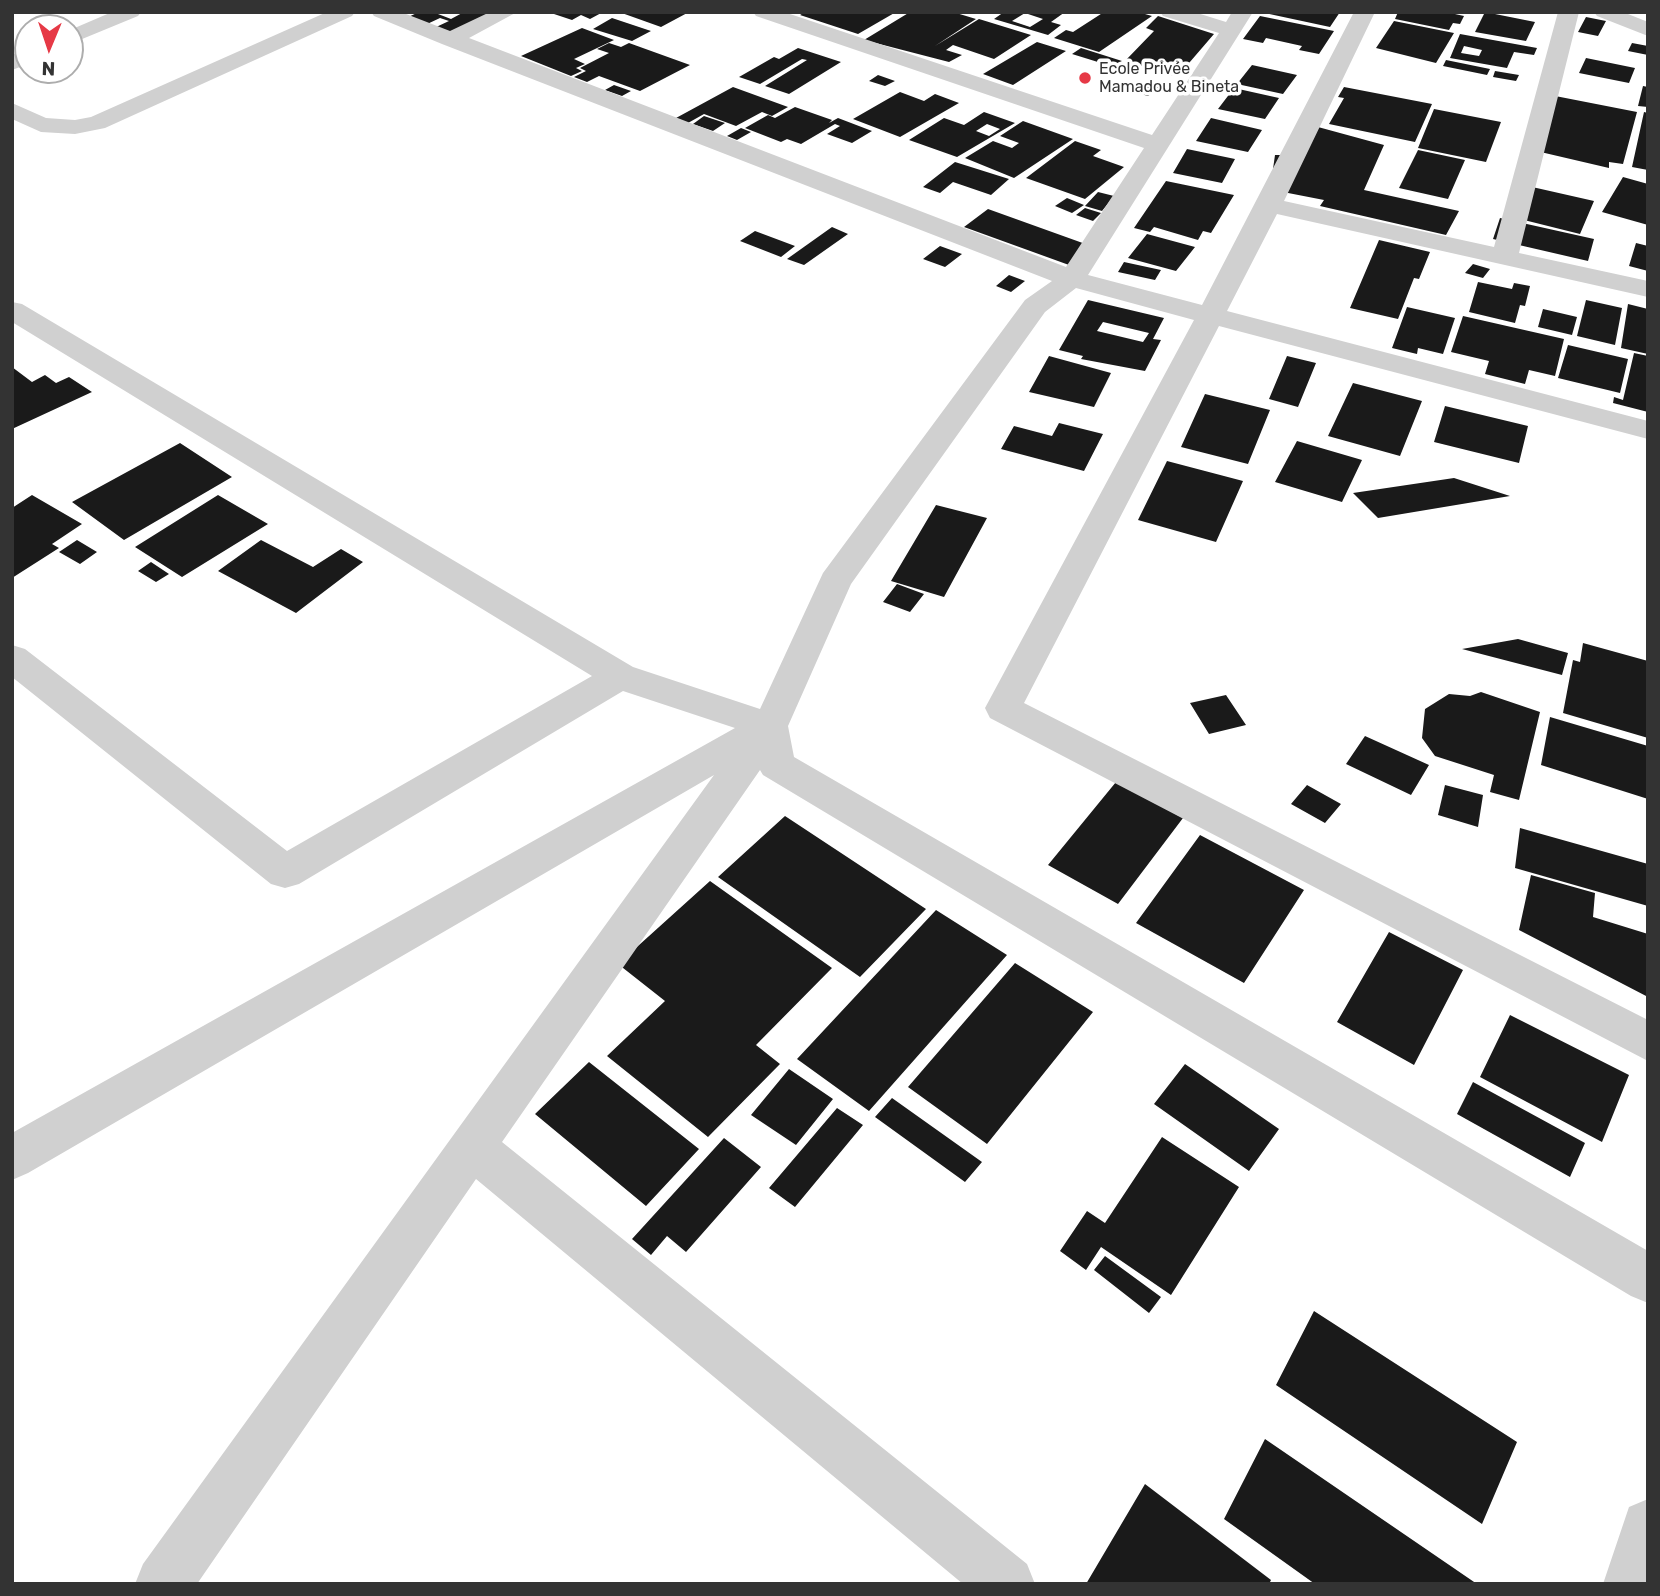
<!DOCTYPE html>
<meta charset="utf-8">
<style>
body{margin:0}
#map{position:relative;width:1660px;height:1596px;overflow:hidden;background:#fff;font-family:Rubik,sans-serif}
canvas{display:block}
.frame{position:absolute;inset:0;border:14px solid #333;pointer-events:none}
.north{position:absolute;left:14px;top:14px;width:70px;height:70px;box-sizing:border-box;background:#fff;border:2px solid #adadad;border-radius:50%;rotate:182deg;font-size:19px;font-weight:700;line-height:28px;text-align:center;color:#333}
.north::after{content:'';display:block;margin:auto;width:24px;height:32px;background:#e63946;clip-path:polygon(50% 0,100% 100%,50% 72%,0 100%)}
</style>
<div id="map">
<canvas width="1660" height="1596"></canvas>
<div class="frame"></div>
<div class="north">N</div>
</div>
<script>
const ctx = document.querySelector('canvas').getContext('2d');
ctx.lineJoin = 'round';
function paint(path, color) { ctx.fillStyle = color; ctx.fill(path, 'evenodd'); }
const shape = rows => new Path2D(rows.map(r => 'M' + r).join(''));
function trace(path, color, width, dash) { ctx.strokeStyle = color; ctx.lineWidth = width; ctx.lineCap = dash ? 'butt' : 'round'; ctx.setLineDash(dash || []); ctx.stroke(path); }
function write(font, color, halo, rows, align = 'center') {
  ctx.font = font + ' Rubik,sans-serif'; ctx.lineWidth = 7; ctx.setLineDash([]); ctx.textBaseline = 'middle'; ctx.strokeStyle = halo; ctx.fillStyle = color; for (const [text, x, y, turn = 0] of rows) {
    ctx.save(); ctx.translate(x, y); ctx.rotate((+turn || 0) * Math.PI / 180); ctx.textAlign = isNaN(turn) ? turn : align; if (halo) ctx.strokeText(text, 0, 0); ctx.fillText(text, 0, 0); ctx.restore();
  }
}
paint(shape([
 [419,12,442,12,438,14,451,19,464,12,498,12,450,35,434,28,449,21,440,18,425,25,406,18],
 [603,12,590,19,581,15,572,20,551,13],
 [619,12,689,12,661,27],
 [805,12,896,12,858,34,800,15],
 [910,12,953,12,976,19,935,46,979,19,1031,35,994,59,953,45,946,50,962,55,949,62,864,40],
 [1004,12,1065,12,1051,22,1061,25,1048,35,994,19],
 [1025,13,1043,19,1030,27,1012,21],
 [1104,12,1138,12,1152,16,1099,52,1054,38,1066,30,1073,32],
 [1260,12,1334,13,1340,12,1330,27],
 [1398,12,1446,12,1464,16,1460,24,1453,23,1449,30,1395,19],
 [1485,12,1535,22,1526,41,1475,32],
 [1158,16,1214,34,1177,77,1125,61,1154,31,1146,28],
 [1260,16,1334,31,1319,54,1299,50,1302,46,1266,38,1263,43,1243,39],
 [1586,17,1606,21,1598,36,1578,32],
 [612,18,651,31,632,41,593,29],
 [1394,21,1454,33,1436,63,1376,48],
 [582,28,614,40,574,59,585,64,576,68,582,71,571,76,521,56],
 [1460,34,1537,48,1534,55,1514,52,1507,68,1450,58],
 [1464,46,1482,50,1479,56,1461,53],
 [1037,42,1066,51,1013,85,983,74],
 [609,43,621,47,629,43,690,65,640,91,599,76,587,82,574,77,586,71,580,68,609,53,597,49],
 [1632,43,1648,46,1648,55,1628,51],
 [798,48,841,62,789,94,765,86,807,60,802,59,760,84,739,77,774,57,779,59],
 [1081,48,1122,61,1114,67,1072,54],
 [1586,58,1635,68,1629,83,1579,73],
 [1446,60,1490,69,1487,75,1443,66],
 [1252,65,1297,75,1283,94,1237,84],
 [1495,71,1519,75,1516,81,1493,77],
 [878,75,895,81,885,86,869,81],
 [1143,82,1161,87,1148,96,1131,91],
 [614,85,631,91,622,96,605,90],
 [1643,86,1648,87,1648,107,1638,106],
 [733,87,788,107,772,116,762,112,736,126,704,114,688,123,676,118],
 [1344,87,1432,104,1415,142,1329,124,1344,98,1338,97],
 [1234,88,1279,98,1265,119,1218,109],
 [900,92,924,101,935,94,959,103,900,137,853,119],
 [1545,94,1637,112,1623,164,1609,162,1609,168,1532,150],
 [795,107,832,120,829,123,838,118,872,131,852,143,827,134,840,126,835,124,801,144,787,139,781,142,745,128,768,115,775,118],
 [1434,109,1501,122,1486,162,1418,148],
 [984,112,1015,123,957,157,909,140,944,118,964,125],
 [987,124,1000,129,989,136,976,131],
 [1644,112,1648,113,1648,170,1632,167],
 [704,116,725,123,713,131,693,124],
 [1211,118,1262,130,1248,152,1196,141],
 [1023,121,1073,139,1014,178,965,158,993,141,1012,148,1019,143,1000,136],
 [1307,124,1384,145,1364,190,1459,211,1446,235,1320,206,1324,200,1283,192,1273,169,1275,155,1288,155],
 [741,128,751,132,737,140,727,136],
 [1075,141,1101,150,1093,156,1124,167,1085,199,1026,178],
 [1187,149,1235,159,1222,183,1173,173],
 [1418,150,1465,160,1448,199,1399,188],
 [955,162,1009,179,991,195,953,182,940,193,923,187],
 [1623,177,1648,184,1648,225,1602,212],
 [1166,181,1234,195,1211,233,1203,231,1198,240,1154,227,1150,232,1134,228],
 [1519,184,1594,201,1580,234,1504,215],
 [1098,192,1114,196,1102,211,1085,206],
 [1067,198,1084,205,1072,213,1055,206],
 [1085,208,1101,213,1093,221,1076,215],
 [988,209,1091,246,1069,265,964,227],
 [1500,218,1594,239,1588,261,1493,239],
 [832,227,848,234,804,265,787,259],
 [755,231,795,246,781,257,740,241],
 [1147,234,1195,247,1176,271,1128,258],
 [1379,240,1430,252,1419,279,1414,278,1398,319,1350,308],
 [1636,243,1648,246,1648,271,1629,266],
 [940,246,962,254,945,267,923,259],
 [1124,262,1161,270,1155,280,1118,272],
 [1473,264,1490,269,1483,278,1465,273],
 [1009,275,1025,281,1011,292,996,286],
 [1478,282,1512,289,1514,283,1530,286,1525,306,1520,305,1515,323,1469,312],
 [1088,300,1164,318,1153,339,1161,340,1145,371,1081,359,1083,356,1059,350],
 [1103,322,1149,333,1143,342,1097,331],
 [1586,300,1622,308,1615,345,1577,336],
 [1628,304,1648,309,1648,354,1621,348],
 [1407,307,1455,318,1443,354,1418,348,1417,354,1392,348],
 [1543,309,1577,317,1572,335,1538,327],
 [1463,316,1564,339,1555,376,1529,370,1525,384,1485,374,1489,361,1451,352],
 [1568,345,1628,359,1620,393,1558,378],
 [1634,353,1648,356,1648,412,1613,403,1614,397,1623,400],
 [1049,356,1111,373,1094,407,1029,392],
 [1287,356,1316,363,1298,407,1269,399],
 [12,367,32,382,45,375,56,383,69,377,92,392,12,429],
 [1353,383,1422,401,1400,456,1328,436],
 [1205,394,1270,410,1248,464,1181,447],
 [1445,406,1528,426,1519,463,1434,442],
 [1059,423,1103,434,1084,471,1001,449,1014,426,1052,436],
 [1297,441,1362,460,1342,502,1275,482],
 [180,443,232,477,124,540,72,502],
 [1167,461,1243,481,1216,542,1138,520],
 [1454,478,1510,496,1378,518,1353,493],
 [32,495,82,524,52,544,59,548,12,578,12,508],
 [218,495,268,524,182,577,135,547],
 [936,505,987,518,944,597,891,581],
 [77,540,97,552,80,564,59,552],
 [261,540,313,567,341,549,363,562,296,613,218,571],
 [151,562,169,574,156,582,138,571],
 [897,584,924,594,910,612,883,602],
 [1518,639,1568,653,1562,675,1462,649],
 [1583,643,1648,661,1648,738,1563,713,1573,660,1580,662],
 [1481,692,1540,712,1519,800,1490,792,1494,775,1435,756,1422,738,1425,709,1449,694,1470,696],
 [1226,695,1246,725,1209,734,1190,703],
 [1550,717,1648,746,1648,799,1541,765],
 [1365,736,1429,765,1411,795,1346,764],
 [1116,782,1183,818,1118,904,1048,865],
 [1307,785,1341,804,1325,823,1291,804],
 [1445,785,1483,795,1478,827,1438,815],
 [785,816,926,909,860,977,718,877],
 [1520,828,1648,864,1648,906,1515,868],
 [1200,835,1304,890,1244,983,1136,923],
 [1531,875,1595,893,1593,917,1648,934,1648,997,1519,930],
 [710,881,832,968,756,1045,780,1064,708,1137,607,1056,665,1001,618,964],
 [936,910,1007,955,869,1111,797,1059],
 [1389,932,1463,970,1414,1065,1337,1022],
 [1015,963,1093,1012,987,1144,908,1087],
 [1510,1015,1629,1075,1602,1142,1480,1077],
 [589,1062,699,1149,646,1206,535,1114],
 [1185,1064,1279,1129,1249,1171,1154,1104],
 [789,1069,833,1099,796,1145,751,1115],
 [1473,1082,1585,1143,1570,1177,1457,1114],
 [892,1098,982,1162,965,1182,875,1117],
 [837,1108,863,1125,795,1207,769,1188],
 [1162,1137,1239,1187,1171,1295,1101,1247,1086,1270,1060,1251,1087,1211,1105,1223],
 [724,1138,761,1167,686,1252,667,1236,651,1255,632,1239],
 [1105,1256,1161,1297,1149,1313,1094,1270],
 [1314,1311,1517,1442,1482,1524,1276,1385],
 [1265,1439,1477,1584,1315,1584,1224,1519],
 [1145,1484,1271,1580,1269,1584,1086,1584]
]), '#1a1a1a');
paint(shape([
 [112,12,141,12,138,16,70,44,70,30,112,12],
 [327,12,355,12,352,16,105,128,75,134,41,132,12,119,12,103,46,118,75,120,91,117,327,12],
 [371,12,401,12,450,31,490,12,517,12,469,38,1066,267,1144,148,756,16,753,12,784,12,1152,135,1219,33,1163,16,1160,12,1194,12,1226,22,1232,12,1253,12,1088,275,1202,305,1354,12,1375,12,1284,201,1494,247,1558,12,1579,12,1519,253,1648,281,1648,297,1277,214,1227,311,1648,421,1648,439,1219,326,1024,703,1648,1020,1648,1061,990,718,985,708,1194,320,1076,288,1045,312,851,584,788,726,794,757,1648,1251,1648,1303,1631,1296,763,775,760,770,502,1142,1027,1564,1035,1584,963,1584,476,1179,197,1584,135,1584,143,1564,714,775,28,1173,12,1180,12,1133,735,728,623,691,299,884,285,888,271,884,12,677,12,645,25,649,287,851,592,676,12,322,12,302,22,304,633,667,760,709,823,573,1025,300,1052,281,442,44,374,16,371,12],
 [1594,12,1623,12,1648,22,1648,36,1597,16,1594,12],
 [28,49,28,64,12,70,12,55,28,49],
 [1648,1499,1648,1584,1603,1584,1629,1507,1648,1499]
]), '#d0d0d0');
for (const [x, y, r, color] of [
 [1085,78,7,"#e63946"]
]) { const dot = new Path2D(); dot.arc(x, y, r, 0, 2 * Math.PI); ctx.fillStyle = color; ctx.fill(dot); trace(dot, '#fff', 2.5); }
write('16px', '#333', '#fff', [
 ["Ecole Privée",1099,69],
 ["Mamadou & Bineta",1099,87]
], 'left');
</script>
